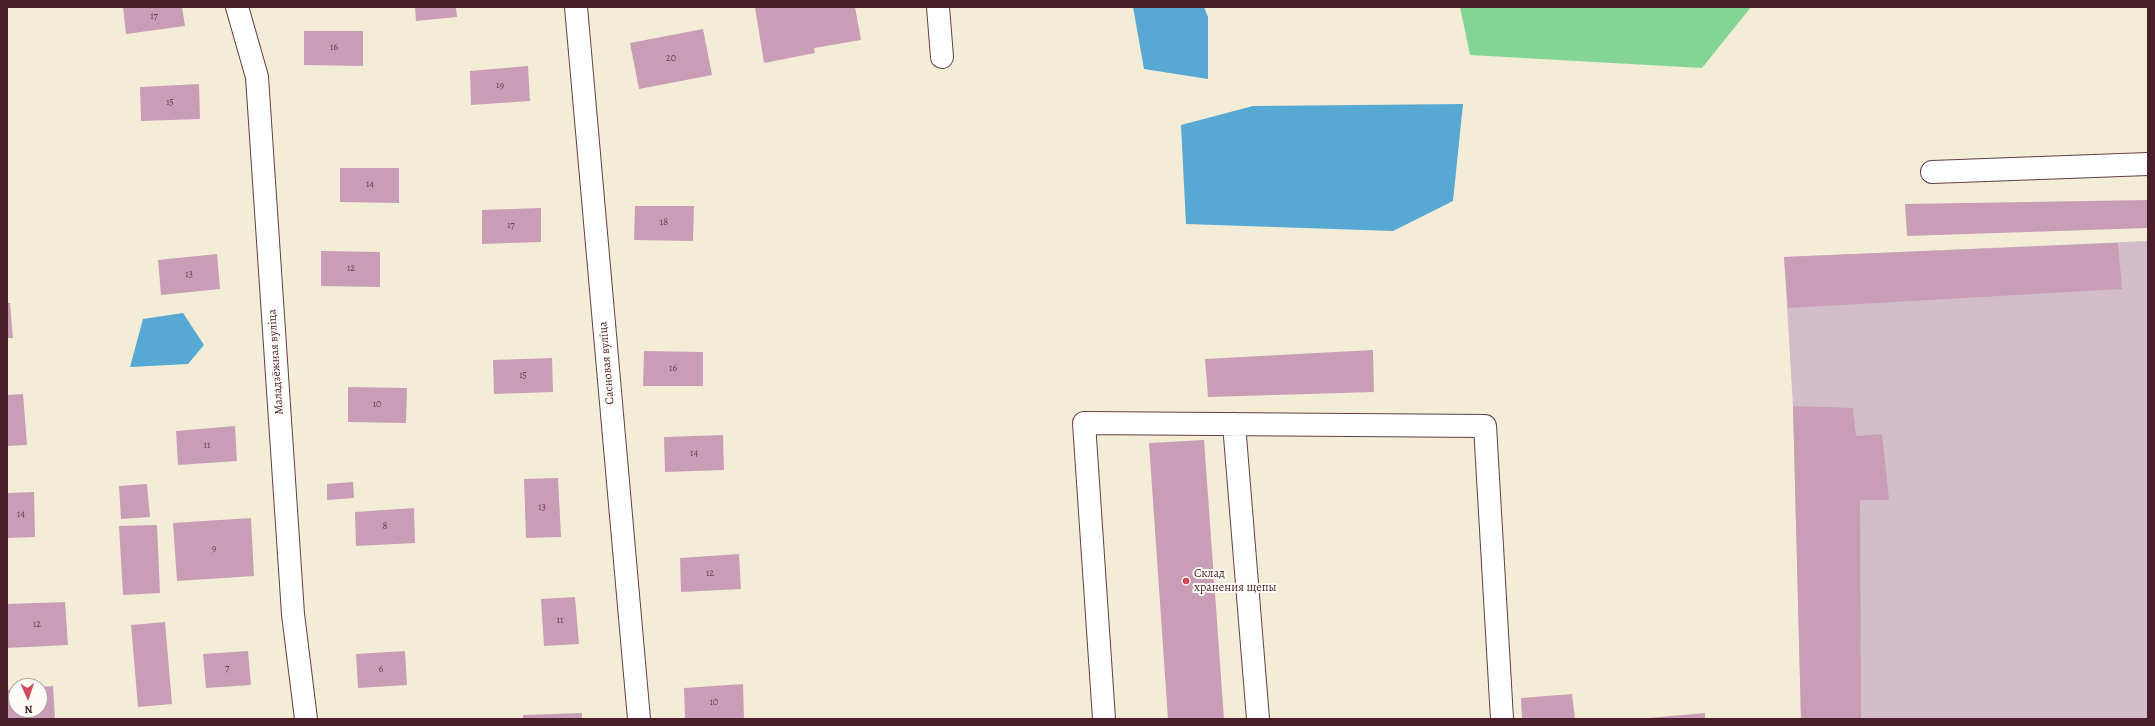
<!DOCTYPE html>
<meta charset="utf-8">
<style>
body{margin:0}
#map{position:relative;width:2155px;height:726px;overflow:hidden;background:#f3edd8;font-family:Alegreya,serif}
canvas{display:block}
.frame{position:absolute;inset:0;border:8px solid #4a1f2b;pointer-events:none}
.north{position:absolute;left:8px;top:678px;width:40px;height:40px;box-sizing:border-box;background:#fdfcf7;border:1px solid #b5a4a5;border-radius:50%;rotate:177deg;font-size:11px;font-weight:700;line-height:16px;text-align:center;color:#4a1f2b}
.north::after{content:'';display:block;margin:auto;width:14px;height:18px;background:#d1495b;clip-path:polygon(50% 0,100% 100%,50% 72%,0 100%)}
</style>
<div id="map">
<canvas width="2155" height="726"></canvas>
<div class="frame"></div>
<div class="north">N</div>
</div>
<script>
const ctx = document.querySelector('canvas').getContext('2d');
ctx.lineJoin = 'round';
function paint(path, color) { ctx.fillStyle = color; ctx.fill(path, 'evenodd'); }
const shape = rows => new Path2D(rows.map(r => 'M' + r).join(''));
function trace(path, color, width, dash) { ctx.strokeStyle = color; ctx.lineWidth = width; ctx.lineCap = dash ? 'butt' : 'round'; ctx.setLineDash(dash || []); ctx.stroke(path); }
function write(font, color, halo, rows, align = 'center') {
  ctx.font = font + ' Alegreya,serif'; ctx.lineWidth = 4; ctx.setLineDash([]); ctx.textBaseline = 'middle'; ctx.strokeStyle = halo; ctx.fillStyle = color; for (const [text, x, y, turn = 0] of rows) {
    ctx.save(); ctx.translate(x, y); ctx.rotate((+turn || 0) * Math.PI / 180); ctx.textAlign = isNaN(turn) ? turn : align; if (halo) ctx.strokeText(text, 0, 0); ctx.fillText(text, 0, 0); ctx.restore();
  }
}
paint(shape([
 [2148,241,2148,719,1801,719,1793,406,1784,257]
]), '#d2bdc8');
paint(shape([
 [1460,7,1751,7,1702,68,1470,55]
]), '#84d595');
paint(shape([
 [1133,7,1204,7,1208,17,1208,79,1144,69],
 [1463,104,1453,201,1393,231,1186,224,1181,125,1253,106],
 [183,313,204,345,188,364,130,367,143,319]
]), '#57a8d2');
paint(shape([
 [123,7,182,7,185,26,126,34],
 [415,7,456,7,457,17,416,21],
 [755,7,855,7,861,40,814,48,815,53,764,63],
 [703,29,712,75,639,89,630,43],
 [304,31,363,31,363,66,304,65],
 [528,66,530,101,471,105,470,71],
 [199,84,200,119,141,121,140,87],
 [340,168,399,168,399,203,340,202],
 [2148,200,2148,228,1907,236,1905,204],
 [635,206,694,206,693,241,634,240],
 [541,208,541,242,482,244,482,210],
 [2118,243,2122,289,1788,308,1784,257],
 [321,251,380,252,380,287,321,286],
 [217,254,220,289,161,295,158,260],
 [7,303,10,303,13,338,7,338],
 [1373,350,1374,392,1208,397,1205,359],
 [644,351,703,352,703,386,643,386],
 [552,358,553,392,494,394,493,360],
 [348,387,407,388,406,423,348,422],
 [23,394,27,445,7,446,7,395],
 [1793,406,1853,408,1856,436,1882,434,1889,500,1860,500,1861,719,1801,719],
 [235,426,237,461,178,465,176,431],
 [723,435,724,470,665,472,664,437],
 [1204,440,1224,719,1168,719,1149,443],
 [558,478,561,537,526,538,524,479],
 [353,482,354,498,327,500,327,484],
 [147,484,150,517,121,519,119,486],
 [34,492,35,537,7,538,7,493],
 [414,508,415,543,356,546,355,512],
 [251,518,254,576,177,581,173,523],
 [157,525,160,593,123,595,119,526],
 [739,554,741,589,681,592,680,558],
 [575,597,579,644,544,646,541,599],
 [65,602,68,645,7,648,7,604],
 [165,622,172,704,138,707,131,625],
 [248,651,251,685,206,688,203,654],
 [405,651,407,685,358,688,356,654],
 [743,684,744,719,685,719,684,688],
 [53,686,55,719,7,719,7,690,16,689,16,710,40,710,40,687],
 [1572,694,1575,719,1522,719,1521,698],
 [582,713,582,719,523,719,523,715],
 [1705,713,1705,719,1648,719,1648,718]
]), '#ca9db7');
const minor = shape([
 [237,7,257,77,293,614,306,719],
 [576,7,639,719],
 [938,7,942,57],
 [1932,172,2148,164],
 [1234,424,1258,719],
 [1104,719,1084,423,1485,426,1502,719]
]);
trace(minor, '#633e45', 24);
trace(minor, '#fff', 22);
for (const [x, y, r, color] of [
 [1186,581,4,"#d1495b"]
]) { const dot = new Path2D(); dot.arc(x, y, r, 0, 2 * Math.PI); ctx.fillStyle = color; ctx.fill(dot); trace(dot, '#fdfcf7', 1.5); }
write('10px', '#6a3e4e', null, [
 ["17",154,17],
 ["16",334,48],
 ["20",671,59],
 ["19",500,86],
 ["15",170,103],
 ["14",370,185],
 ["18",664,223],
 ["17",511,226],
 ["12",351,269],
 ["13",189,275],
 ["16",673,369],
 ["15",523,376],
 ["10",377,405],
 ["11",207,446],
 ["14",694,454],
 ["13",542,508],
 ["14",21,515],
 ["8",385,527],
 ["9",214,549],
 ["12",710,574],
 ["11",560,621],
 ["12",37,625],
 ["7",227,669],
 ["6",381,670],
 ["10",714,703]
]);
write('12px', '#4a1f2b', '#fdfcf7', [
 ["Маладзёжная вуліца",276,362,-94],
 ["Сасновая вуліца",607,363,-95]
]);
write('12px', '#4a1f2b', '#fdfcf7', [
 ["Склад",1194,574],
 ["хранения щепы",1194,588]
], 'left');
</script>
